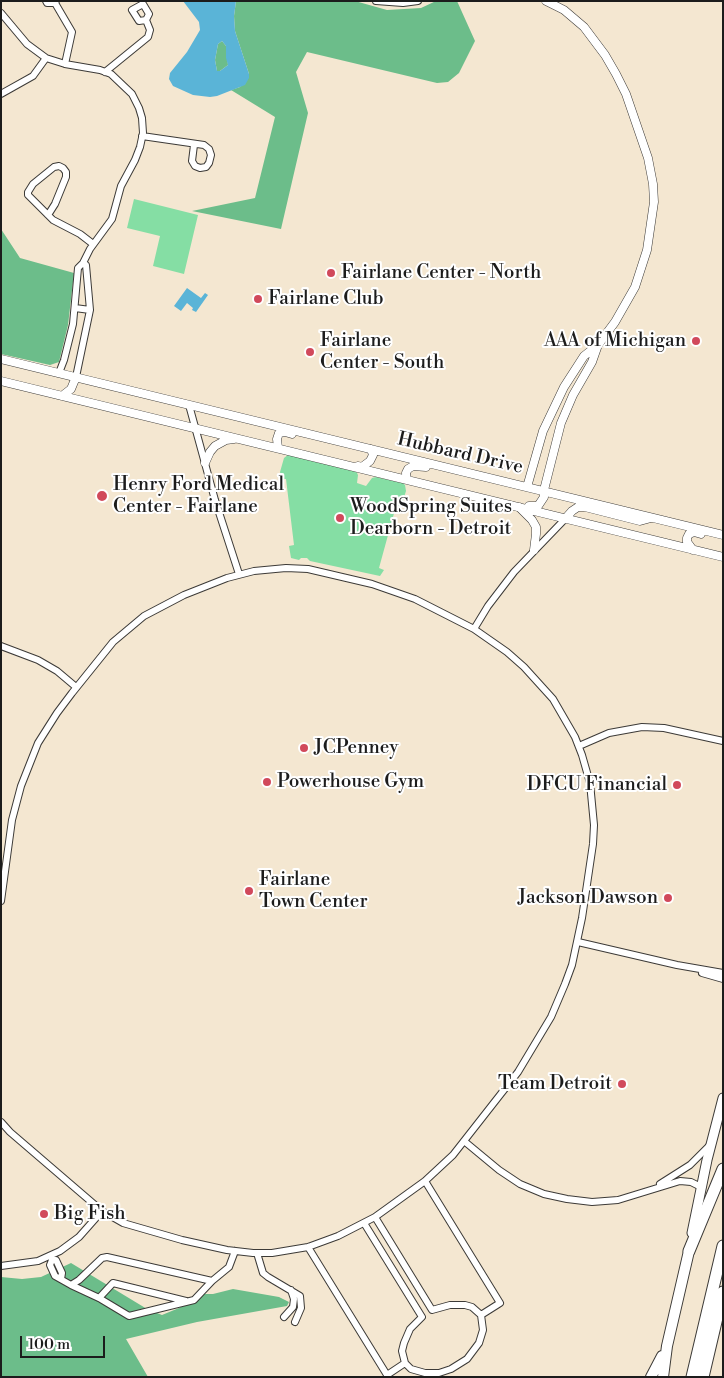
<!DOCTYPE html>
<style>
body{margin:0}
#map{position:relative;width:724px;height:1378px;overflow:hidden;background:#f4e7d1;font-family:"Libre Bodoni",serif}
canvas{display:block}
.frame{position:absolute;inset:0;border:2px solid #1c1c1c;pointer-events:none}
.scale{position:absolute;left:20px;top:1336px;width:85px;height:22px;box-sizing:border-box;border:2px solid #1c1c1c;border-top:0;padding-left:6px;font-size:15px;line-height:18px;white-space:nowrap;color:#1c1c1c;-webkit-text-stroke:4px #fff;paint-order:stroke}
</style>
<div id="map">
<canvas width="724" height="1378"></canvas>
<div class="frame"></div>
<div class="scale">100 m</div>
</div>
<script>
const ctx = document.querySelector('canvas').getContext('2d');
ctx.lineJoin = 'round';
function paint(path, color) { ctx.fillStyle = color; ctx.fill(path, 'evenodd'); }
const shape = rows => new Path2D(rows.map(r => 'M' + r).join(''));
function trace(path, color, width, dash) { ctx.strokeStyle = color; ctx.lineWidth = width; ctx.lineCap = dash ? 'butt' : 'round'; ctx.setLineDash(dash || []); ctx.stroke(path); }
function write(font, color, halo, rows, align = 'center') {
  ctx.font = font + ' "Libre Bodoni",serif'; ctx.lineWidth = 4; ctx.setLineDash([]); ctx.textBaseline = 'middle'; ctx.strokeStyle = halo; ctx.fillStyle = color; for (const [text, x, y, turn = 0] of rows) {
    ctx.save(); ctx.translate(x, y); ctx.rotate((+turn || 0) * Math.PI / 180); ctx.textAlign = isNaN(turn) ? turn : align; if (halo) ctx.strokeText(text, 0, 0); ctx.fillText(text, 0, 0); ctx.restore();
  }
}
paint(shape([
 [134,199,198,215,184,274,153,266,160,236,127,228],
 [289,454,356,471,358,475,357,483,366,486,372,478,376,477,403,483,405,485,406,491,401,507,396,506,379,568,384,570,380,576,310,561,307,558,301,558,299,560,291,558,289,546,294,545,286,479,282,479,280,472,284,458]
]), '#85dea4');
paint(shape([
 [236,1,355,1,387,10,421,8,436,1,457,1,475,41,459,73,448,82,437,83,307,52,296,72,308,113,281,229,192,211,255,198,275,117,231,90,240,87,249,74,235,31,234,16],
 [222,41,226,46,228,65,220,71,217,71,215,60,218,44],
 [1,229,20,258,74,273,68,325,59,362,50,365,1,354],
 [71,1263,147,1309,162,1315,179,1308,202,1294,213,1294,233,1289,279,1297,289,1302,287,1306,197,1322,126,1339,148,1377,1,1377,1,1277,22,1279,41,1277]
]), '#6cbd8a');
paint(shape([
 [183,1,236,1,234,16,235,31,249,74,249,78,245,85,217,96,210,97,193,95,173,86,169,79,170,73,187,52,200,30,199,22],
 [222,41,226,46,226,58,228,65,220,71,217,71,215,60,218,44],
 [187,288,201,298,205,293,208,295,196,312,192,310,193,308,187,303,181,311,174,306]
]), '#5ab4d7');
const minor = shape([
 [46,1,47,3,55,3,56,1],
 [376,1,403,3,418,1],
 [55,3,72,32,65,64],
 [1,13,27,44,46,58,65,64,100,70,111,74,132,94,139,108,142,118,143,133,140,147,135,160,121,186,112,219,90,249,83,263,78,268,73,324,64,360,59,373],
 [105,72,148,37,150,30,146,20,139,21,132,10,143,4,149,14,146,20],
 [1,94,33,76,46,58],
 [142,136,204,145,209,149,211,155,209,163,206,167,200,168,195,166,192,161,194,145],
 [48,215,55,204,66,177,66,172,63,168,59,166,54,167,33,184,28,192,28,195,53,220,80,234,93,244],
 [75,308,90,310],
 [76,377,90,310,86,265,83,263],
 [189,405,215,500,239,574],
 [474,629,488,606,514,572,565,519],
 [1,646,38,660,57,671,76,687],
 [579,746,609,733,642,727,664,728,723,741],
 [1,901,12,820,21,786,38,743,57,713,72,693,113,642,144,616,184,595,227,578,254,571,286,568,308,569,372,584,415,599,474,629,507,652,524,667,553,699,575,737,582,755,590,783,594,825,593,844,582,918,572,965,565,984,551,1017,518,1072,453,1155,425,1181,375,1217,338,1236,308,1247,272,1253,253,1253,227,1250,182,1240,123,1223,102,1211,10,1132,1,1122],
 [578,942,677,965,723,973],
 [702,973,723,979],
 [464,1141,499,1170,520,1184,544,1194,567,1199,592,1202,618,1200,680,1181,691,1182,701,1187],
 [425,1181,500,1303,481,1315],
 [660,1184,690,1165,709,1146],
 [364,1223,422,1317,410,1329,404,1343,402,1351,405,1363,411,1369,425,1373,439,1373,451,1369,467,1359,479,1343,483,1330,481,1315,472,1307,465,1305,450,1305,432,1310,375,1217],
 [308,1247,387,1375,405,1363],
 [257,1253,263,1273,268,1277,300,1296,301,1308,295,1322],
 [1,1266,38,1261,60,1251,79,1237,102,1211],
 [61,1279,62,1273,56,1260,52,1260,50,1265,55,1276,71,1285,79,1280,102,1258,107,1257,212,1281,229,1267,235,1251],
 [71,1285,99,1298,129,1316,194,1300,212,1281],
 [99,1298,113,1283,186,1301],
 [284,1317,293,1307,294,1299,291,1290]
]);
const tertiary = shape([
 [1,359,723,535],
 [1,381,723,557],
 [62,396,71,389,76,377],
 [278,448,277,439,279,433,285,432,292,434],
 [205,463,210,452,215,446,226,440,234,439],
 [358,466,362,467,370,461,373,455,371,449],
 [407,480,406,473,408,469,413,466,426,467],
 [527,487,543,431,564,387,584,356,598,345,615,322,635,287,647,250,654,202,653,184,648,158,626,94,616,74,605,55,584,27,564,10,546,1],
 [529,506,538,506,544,497,544,490,561,423,573,395,592,362,598,345],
 [519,507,532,520,536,527,536,534,534,550],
 [565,519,572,511,578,507,585,507,640,521,651,518],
 [693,550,687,542,687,538,689,534,694,532,701,534]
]);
const secondary = shape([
 [692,1233,707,1160,723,1098]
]);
const primary = shape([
 [651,1377,662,1356],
 [663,1377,667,1346,689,1251]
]);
const motorway = shape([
 [689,1251,723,1169],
 [692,1377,723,1246],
 [703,1377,723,1292]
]);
trace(minor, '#3c3a37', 8);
trace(tertiary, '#3c3a37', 9);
trace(secondary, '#3c3a37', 11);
trace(primary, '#3c3a37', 12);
trace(motorway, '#3c3a37', 13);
trace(minor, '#fff', 6);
trace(tertiary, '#fff', 8);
trace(secondary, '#fff', 9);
trace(primary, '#fff', 10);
trace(motorway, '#fff', 11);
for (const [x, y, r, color] of [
 [331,273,5,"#d1495b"],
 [258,299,5,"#d1495b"],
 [696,341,5,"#d1495b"],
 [310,352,5,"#d1495b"],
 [102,496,6,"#d1495b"],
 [340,518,5,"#d1495b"],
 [304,748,5,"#d1495b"],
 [267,782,5,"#d1495b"],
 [677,785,5,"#d1495b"],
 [249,891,5,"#d1495b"],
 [668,898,5,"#d1495b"],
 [622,1084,5,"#d1495b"],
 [44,1214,5,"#d1495b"]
]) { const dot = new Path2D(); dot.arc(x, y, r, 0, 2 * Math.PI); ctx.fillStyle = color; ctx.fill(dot); trace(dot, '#fff', 2); }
write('19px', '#1c1c1c', '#fff', [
 ["Fairlane Center - North",341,273],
 ["Fairlane Club",268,299],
 ["Fairlane",320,341],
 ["Center - South",320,363],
 ["AAA of Michigan",686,341,"right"],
 ["Henry Ford Medical",113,485],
 ["Center - Fairlane",113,507],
 ["WoodSpring Suites",350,507],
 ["Dearborn - Detroit",350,529],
 ["JCPenney",314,748],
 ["Powerhouse Gym",277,782],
 ["DFCU Financial",667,785,"right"],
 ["Fairlane",259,880],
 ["Town Center",259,902],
 ["Jackson Dawson",658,898,"right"],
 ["Team Detroit",612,1084,"right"],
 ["Big Fish",54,1214]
], 'left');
write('19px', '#1c1c1c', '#fff', [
 ["Hubbard Drive",460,454,13]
]);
</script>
